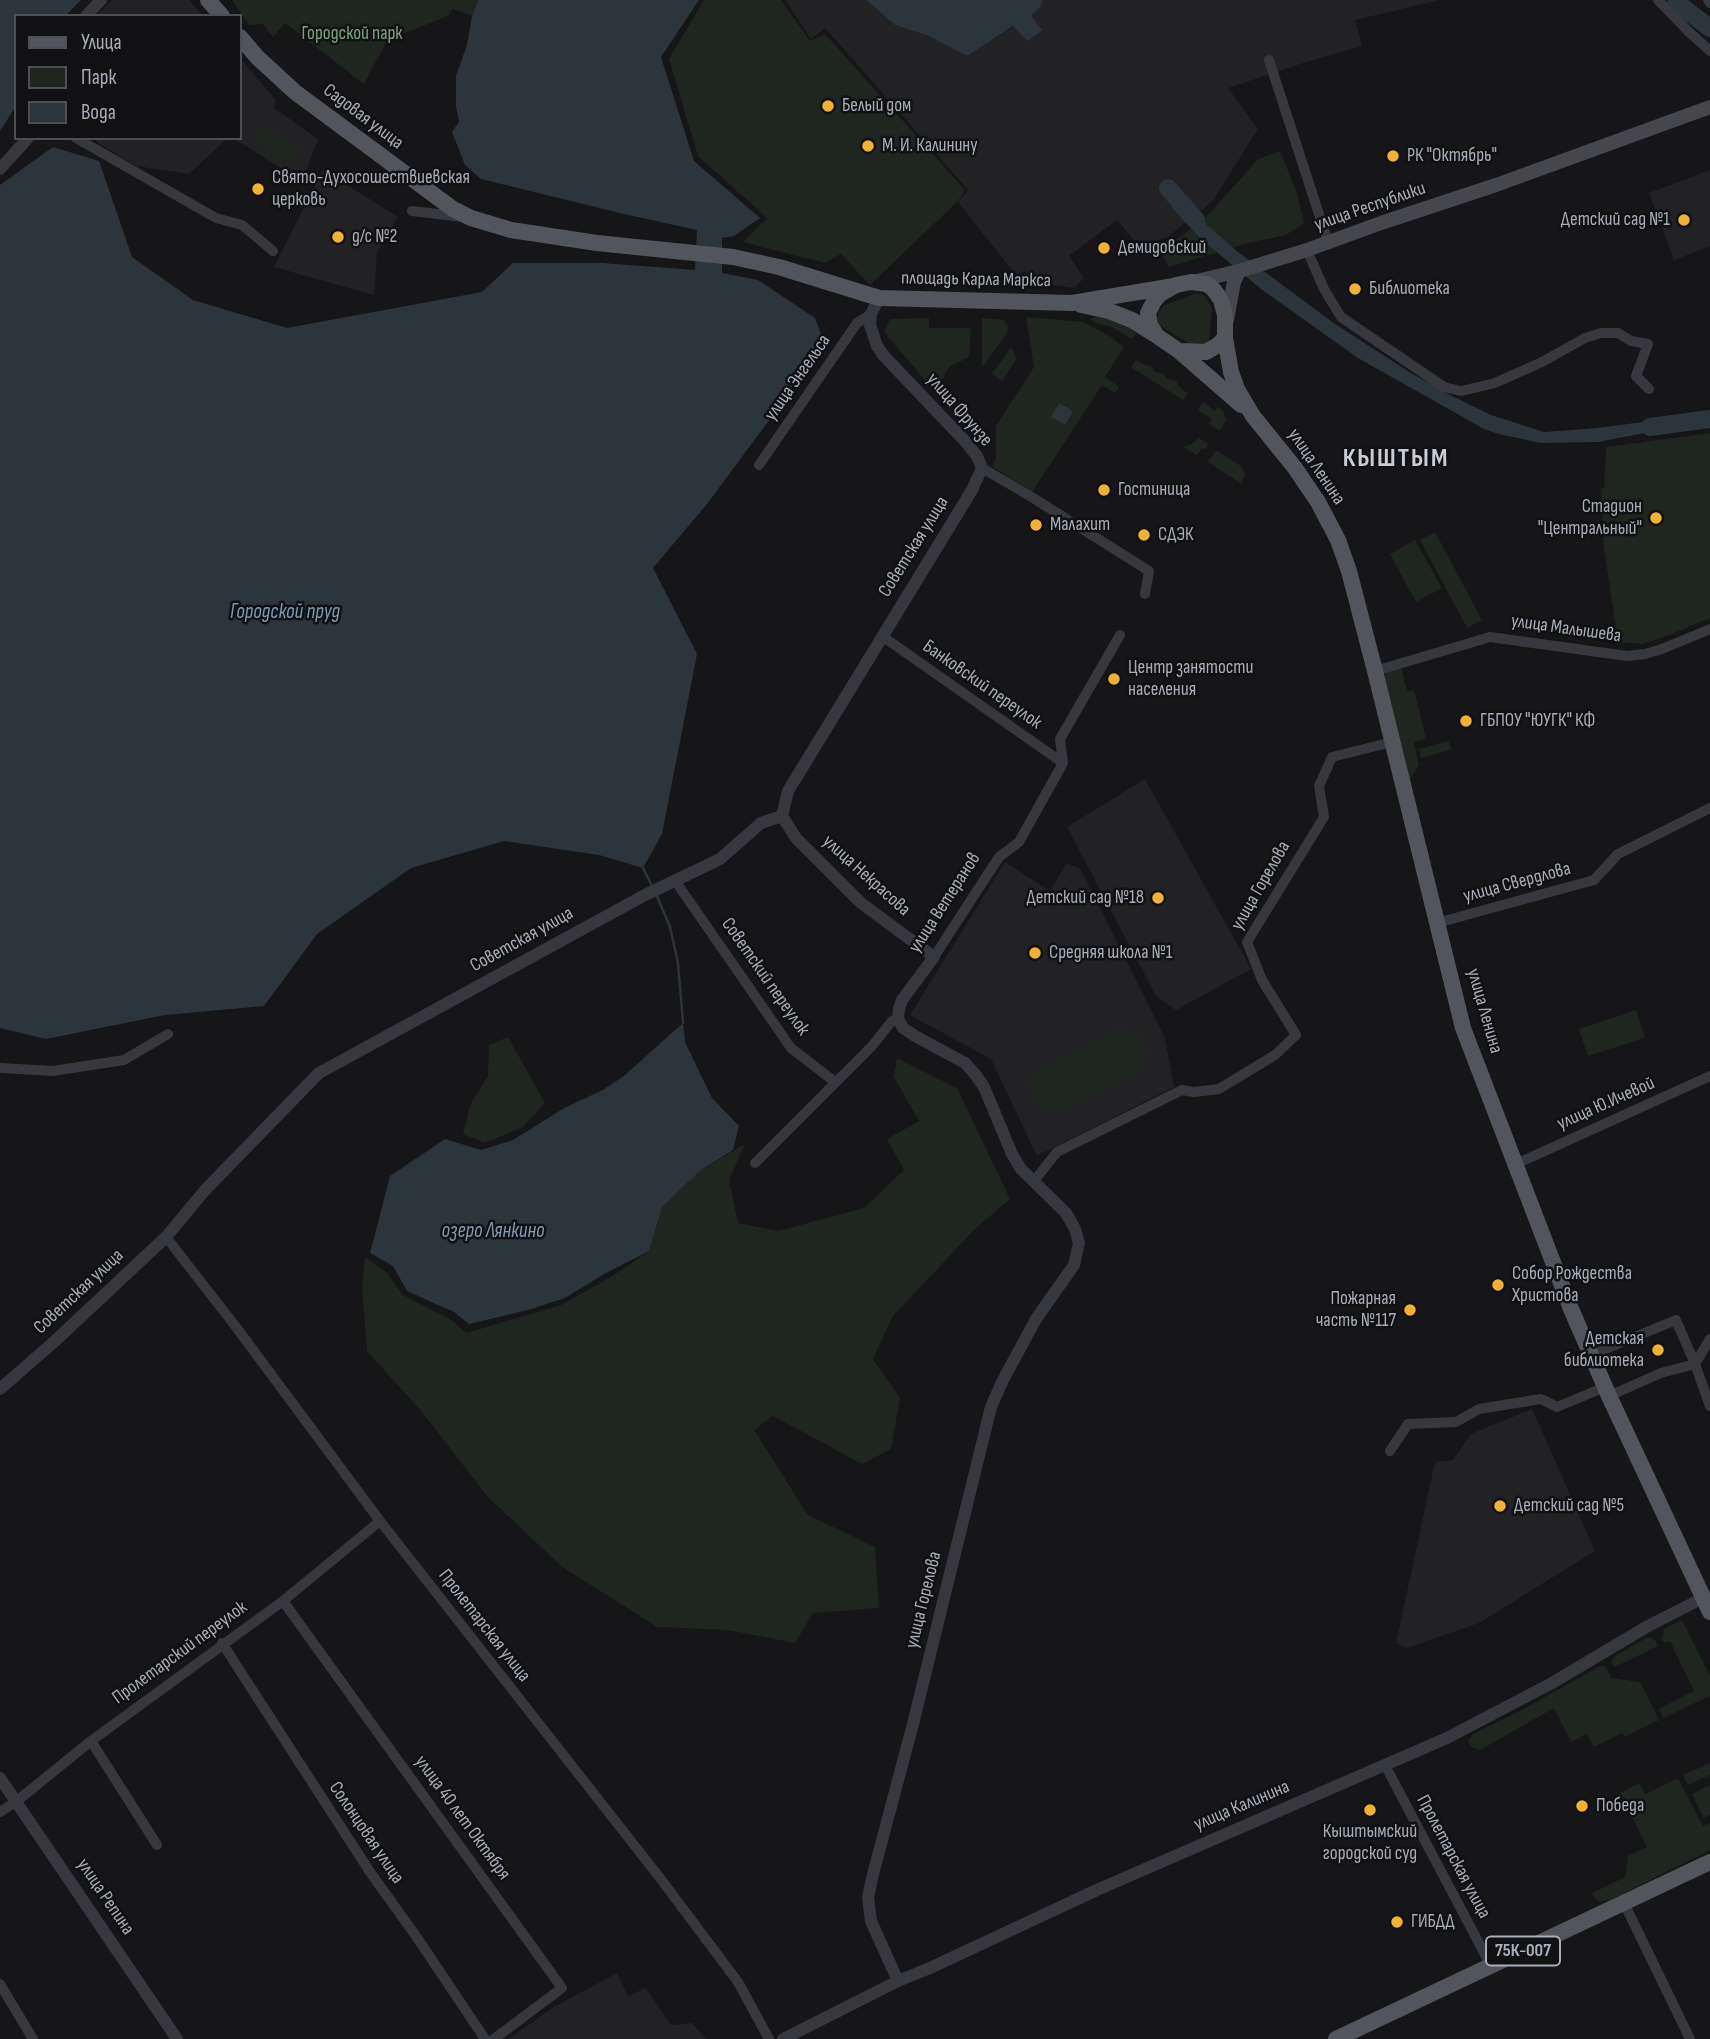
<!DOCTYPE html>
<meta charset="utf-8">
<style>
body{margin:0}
#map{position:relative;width:1710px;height:2039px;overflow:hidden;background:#161618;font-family:"Sofia Sans Condensed",sans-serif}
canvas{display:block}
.legend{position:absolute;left:14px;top:14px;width:228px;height:126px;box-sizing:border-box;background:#111113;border:2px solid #4d4f55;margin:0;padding:9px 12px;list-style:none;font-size:21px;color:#a8adb8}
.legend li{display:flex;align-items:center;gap:14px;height:35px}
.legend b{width:35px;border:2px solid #4d4f55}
</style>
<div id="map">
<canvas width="1710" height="2039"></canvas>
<ul class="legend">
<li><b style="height:9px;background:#53555c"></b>Улица</li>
<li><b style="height:19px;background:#1e261f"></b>Парк</li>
<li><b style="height:19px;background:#2c353c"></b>Вода</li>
</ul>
</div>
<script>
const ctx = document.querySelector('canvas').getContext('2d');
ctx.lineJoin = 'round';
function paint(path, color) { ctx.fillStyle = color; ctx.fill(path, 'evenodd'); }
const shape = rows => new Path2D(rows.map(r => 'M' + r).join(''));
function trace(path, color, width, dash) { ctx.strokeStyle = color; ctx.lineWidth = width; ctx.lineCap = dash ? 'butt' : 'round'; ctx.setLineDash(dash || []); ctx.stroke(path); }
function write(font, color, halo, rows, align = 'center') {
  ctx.font = font + ' "Sofia Sans Condensed",sans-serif'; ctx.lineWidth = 5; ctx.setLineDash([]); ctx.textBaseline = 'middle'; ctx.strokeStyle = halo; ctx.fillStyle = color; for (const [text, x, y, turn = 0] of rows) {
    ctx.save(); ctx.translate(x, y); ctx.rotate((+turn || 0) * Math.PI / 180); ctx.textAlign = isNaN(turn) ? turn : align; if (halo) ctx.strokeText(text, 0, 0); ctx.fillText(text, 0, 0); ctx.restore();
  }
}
paint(shape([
 [113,0,189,0,203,16,95,16],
 [785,0,866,0,895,25,929,36,967,55,1031,16,1041,6,1042,0,1440,0,1355,20,1362,46,1303,63,1228,88,1258,129,1212,202,1166,238,1137,244,1117,220,1069,256,1084,278,1074,288,1033,282,1025,271,1016,275,958,202,968,190,825,28,811,39],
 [240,58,276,100,274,108,318,139,302,181,233,138,240,138],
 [95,138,228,138,189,174,136,166,98,143],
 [323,170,398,217,377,252,374,295,274,267],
 [1710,170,1710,246,1674,260,1649,193],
 [1145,779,1251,969,1176,1010,1156,996,1067,827],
 [1005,862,1050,891,1066,864,1080,868,1165,1038,1174,1087,1037,1156,991,1059,910,1015],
 [1532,1409,1595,1551,1479,1623,1407,1648,1396,1643,1435,1462,1453,1460,1471,1434],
 [617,1973,628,1996,646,1988,671,2025,692,2023,706,2039,509,2039,552,2008]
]), '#222225');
paint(shape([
 [232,0,478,0,472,16,453,9,448,16,405,33,394,27,364,84,285,23,273,37,263,24,249,25],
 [704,0,781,0,810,41,825,34,965,190,958,201,870,285,841,254,825,263,743,242,767,218,698,156,669,59],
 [264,125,303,148,292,165,254,142],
 [1280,151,1297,193,1304,223,1286,235,1244,244,1169,267,1160,252,1208,215,1258,159],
 [1197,293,1205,296,1212,309,1209,341,1206,346,1196,348,1159,325,1157,318,1159,311,1165,305],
 [1098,316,1116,319,1137,332,1132,339,1110,326,1098,324,1089,319],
 [1026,317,1083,322,1113,338,1113,339,1124,347,1105,377,1119,387,1115,393,1102,385,1032,492,992,466,996,459,996,426,1034,367],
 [929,318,929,328,971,328,969,357,949,367,935,392,884,332,890,319],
 [982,318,1004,320,1008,326,1007,333,982,368],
 [1011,347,1013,350,1016,360,1002,381,992,374],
 [1136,360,1145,365,1151,366,1155,372,1163,373,1167,379,1176,381,1180,388,1188,393,1183,400,1131,367],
 [1203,402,1215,411,1218,407,1224,412,1226,420,1220,431,1209,424,1212,419,1198,410],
 [1710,433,1710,618,1662,638,1642,644,1618,642,1604,548,1601,489,1604,488,1606,447],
 [1199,438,1208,444,1205,450,1202,448,1197,455,1183,447,1192,444],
 [1216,450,1241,466,1245,475,1241,484,1208,462],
 [1435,532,1482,620,1467,628,1420,540],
 [1415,540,1442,588,1416,602,1390,554],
 [1401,667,1407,691,1414,690,1426,739,1414,742,1419,765,1408,782,1383,679,1386,672],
 [1449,741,1451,750,1421,758,1419,749],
 [1636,1010,1645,1038,1588,1056,1579,1029],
 [1117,1029,1129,1029,1139,1034,1146,1049,1146,1061,1139,1071,1058,1112,1047,1113,1039,1108,1028,1088,1029,1078,1035,1071],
 [508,1037,545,1103,523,1127,485,1143,463,1134,470,1105,488,1076,489,1045],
 [897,1058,957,1088,1010,1199,976,1228,893,1316,873,1359,900,1398,891,1449,862,1464,773,1416,754,1430,808,1515,875,1547,879,1608,813,1613,795,1643,728,1630,657,1627,561,1566,487,1496,422,1412,367,1351,362,1288,365,1257,386,1272,403,1295,450,1319,466,1333,561,1305,611,1277,649,1251,662,1207,701,1170,745,1144,729,1180,738,1223,778,1231,864,1208,904,1170,887,1139,919,1121,894,1077],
 [1682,1620,1710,1676,1710,1696,1663,1718,1659,1709,1694,1691,1670,1641,1664,1643,1662,1640,1664,1629],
 [1646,1638,1652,1638,1656,1641,1658,1646,1615,1667,1612,1664,1612,1659,1615,1656],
 [1602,1665,1606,1667,1611,1678,1640,1682,1659,1720,1624,1737,1622,1733,1594,1747,1587,1734,1571,1742,1554,1708,1480,1750,1471,1747,1468,1741,1473,1734,1518,1712],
 [1710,1763,1710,1775,1688,1785,1683,1775],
 [1678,1778,1703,1826,1710,1823,1710,1850,1610,1900,1598,1902,1592,1893,1625,1877,1628,1856,1647,1847,1620,1793,1639,1783,1645,1794],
 [1710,1785,1710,1815,1704,1818,1692,1794]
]), '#1e261f');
paint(shape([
 [0,0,81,0,65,16,16,16,16,106,0,131],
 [478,0,699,0,661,57,694,161,760,218,734,236,722,238,722,273,758,280,815,318,821,334,819,353,707,504,653,568,697,654,662,834,643,868,599,855,504,841,411,868,317,934,264,1006,165,1015,46,1039,0,1028,0,185,53,147,99,161,132,257,193,300,287,328,482,292,513,263,602,263,695,270,697,230,624,214,481,179,465,165,452,132,459,122,456,106,456,76,467,45,472,16],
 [866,0,1042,0,1041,6,1031,16,1042,30,1028,41,1013,26,967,56,929,36,895,25],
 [1184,199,1207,225,1238,252,1335,324,1411,373,1452,396,1491,415,1544,432,1598,428,1673,418,1671,428,1598,442,1541,443,1499,434,1484,429,1358,358,1261,289,1201,239,1172,208],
 [1059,403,1073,411,1065,425,1051,417],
 [683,1023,685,1042,712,1098,739,1126,733,1150,701,1170,662,1207,649,1251,604,1274,565,1298,528,1310,469,1324,454,1312,407,1291,393,1266,370,1253,390,1176,445,1139,481,1150,513,1140,566,1107,603,1090,625,1075]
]), '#2c353c');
trace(shape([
 [643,868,653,888],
 [656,894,670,927,678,963,683,1023]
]), '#2c353c', 2.5);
trace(shape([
 [1676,0,1681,6,1710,28],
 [1168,188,1196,220],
 [1650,427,1710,419]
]), '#2c353c', 18);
trace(shape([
 [1658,0,1688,31,1710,51],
 [1708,0,1710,3],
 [1269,60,1328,242],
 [76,138,216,218,242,225,273,251],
 [412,211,463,217],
 [1307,250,1324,289,1341,317,1444,387,1461,391,1495,383,1542,362,1585,338,1601,333,1618,333,1631,341,1648,344,1636,376,1649,389],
 [759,465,857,323,871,314],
 [982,468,1030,496,1149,571,1145,594],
 [882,636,1063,763],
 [1375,671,1490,637,1627,656,1645,654,1662,649,1710,629],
 [676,882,791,1048,835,1082],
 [1437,923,1594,880,1618,854,1710,808],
 [934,957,999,857,1019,842,1063,763,1060,739,1120,635],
 [0,1068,53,1071,124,1060,168,1034],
 [755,1163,872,1046,892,1021,898,1019],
 [1516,1164,1710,1076],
 [1034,1181,1057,1152,1182,1090,1194,1092,1219,1089,1275,1055,1296,1035,1262,980,1247,942,1324,817,1319,786,1332,757,1392,742],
 [166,1237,236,1327,380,1521,660,1878,738,1982,769,2039],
 [1591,1355,1676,1320,1695,1364,1710,1339],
 [1609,1396,1661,1373,1695,1364,1710,1406],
 [1390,1451,1408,1424,1456,1422,1479,1409,1541,1399,1557,1407,1605,1387],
 [283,1601,562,1988,494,2039],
 [222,1643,370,1872,418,1939,485,2039],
 [91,1741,157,1845],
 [1385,1765,1491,1966],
 [0,1812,17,1801,91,1741,283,1601,380,1521],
 [1624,1903,1690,2039],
 [0,1984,33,2039]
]), '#37383d', 10);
trace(shape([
 [86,16,101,0],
 [0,169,28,138],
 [782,816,796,838,861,903,934,957,902,1000,899,1009,898,1019,903,1028,915,1036,965,1063,975,1074,984,1087,1012,1154,1021,1169,1066,1213,1075,1229,1079,1243,1074,1265,1036,1319,1003,1380,991,1407,913,1724,872,1878,868,1898,871,1921,898,1981],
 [782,816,788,791,972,490,982,468,977,456,963,439,884,356,877,346,870,325,871,314,879,298],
 [0,1389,55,1341,166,1237,206,1189,319,1073,645,895,720,859,761,823,782,816],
 [0,1778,177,2039],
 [783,2039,898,1981,930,1968,1099,1889,1447,1738,1552,1683,1648,1626,1703,1598]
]), '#37383d', 12);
trace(shape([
 [1192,282,1239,271,1307,250,1381,223,1496,185,1710,107],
 [1227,320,1234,282,1239,271]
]), '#45474d', 14);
trace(shape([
 [208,0,222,16],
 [240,37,257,57,295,92,453,209,471,218,511,230,597,243,733,257,779,267,879,298,1072,303,1174,286],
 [1081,305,1109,311,1132,320,1154,334],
 [1225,338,1231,372,1237,389,1253,416,1295,468,1318,502,1338,540,1349,571,1375,671,1463,1028,1571,1309,1609,1396,1710,1612],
 [1179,351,1206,352,1218,345,1225,338,1225,315,1221,300,1214,290,1207,284,1191,282,1176,285,1160,294,1154,301,1148,313,1150,325,1157,336,1179,351,1241,405],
 [1336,2039,1710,1862]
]), '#53555c', 16);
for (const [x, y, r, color] of [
 [828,106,7,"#f2b134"],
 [868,146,7,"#f2b134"],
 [1393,156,7,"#f2b134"],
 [258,189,7,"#f2b134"],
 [1684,220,7,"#f2b134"],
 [338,237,7,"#f2b134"],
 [1104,248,7,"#f2b134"],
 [1355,289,7,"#f2b134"],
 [1104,490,7,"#f2b134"],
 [1656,518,7,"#f2b134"],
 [1036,525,7,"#f2b134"],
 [1144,535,7,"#f2b134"],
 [1114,679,7,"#f2b134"],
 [1466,721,7,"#f2b134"],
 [1158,898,7,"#f2b134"],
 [1035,953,7,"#f2b134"],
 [1498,1285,7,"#f2b134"],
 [1410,1310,7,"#f2b134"],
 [1658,1350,7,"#f2b134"],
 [1500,1506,7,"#f2b134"],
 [1582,1806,7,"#f2b134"],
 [1370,1810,7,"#f2b134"],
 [1397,1922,7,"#f2b134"]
]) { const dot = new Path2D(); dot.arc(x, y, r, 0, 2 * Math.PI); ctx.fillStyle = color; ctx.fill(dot); trace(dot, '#111113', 2.5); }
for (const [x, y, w] of [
 [1523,1951,74]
]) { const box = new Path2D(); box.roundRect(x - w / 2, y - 14.5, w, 29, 5); ctx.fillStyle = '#111113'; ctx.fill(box); trace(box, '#a8adb8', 2); }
write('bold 18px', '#a8adb8', null, [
 ["75К-007",1523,1951]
]);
write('19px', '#7fa381', '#111113', [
 ["Городской парк",352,34]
]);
write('19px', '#a8adb8', '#111113', [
 ["Белый дом",842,106],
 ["М. И. Калинину",882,146],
 ["РК \"Октябрь\"",1407,156],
 ["Свято-Духосошествиевская",272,178],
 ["церковь",272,200],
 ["Детский сад №1",1670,220,"right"],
 ["д/с №2",352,237],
 ["Демидовский",1118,248],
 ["Библиотека",1369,289],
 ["Гостиница",1118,490],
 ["Стадион",1642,507,"right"],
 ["\"Центральный\"",1642,529,"right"],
 ["Малахит",1050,525],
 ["СДЭК",1158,535],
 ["Центр занятости",1128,668],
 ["населения",1128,690],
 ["ГБПОУ \"ЮУГК\" КФ",1480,721],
 ["Детский сад №18",1144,898,"right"],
 ["Средняя школа №1",1049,953],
 ["Собор Рождества",1512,1274],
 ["Христова",1512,1296],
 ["Пожарная",1396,1299,"right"],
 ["часть №117",1396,1321,"right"],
 ["Детская",1644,1339,"right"],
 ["библиотека",1644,1361,"right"],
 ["Детский сад №5",1514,1506],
 ["Победа",1596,1806],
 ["Кыштымский",1370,1832,"center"],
 ["городской суд",1370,1854,"center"],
 ["ГИБДД",1411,1922]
], 'left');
write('19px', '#a8adb8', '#111113', [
 ["Садовая улица",363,117,37],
 ["улица Республики",1370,207,-19],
 ["площадь Карла Маркса",976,280,1],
 ["улица Энгельса",798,378,-55],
 ["улица Фрунзе",959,410,49],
 ["улица Ленина",1316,467,56],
 ["Советская улица",914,547,-58],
 ["улица Малышева",1566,629,8],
 ["Банковский переулок",982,685,35],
 ["улица Некрасова",866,876,42],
 ["улица Свердлова",1517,883,-15],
 ["улица Горелова",1261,886,-60],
 ["улица Ветеранов",945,903,-57],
 ["Советская улица",522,940,-29],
 ["Советский переулок",765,977,55],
 ["улица Ленина",1484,1011,74],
 ["улица Ю.Ичевой",1606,1104,-24],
 ["Советская улица",79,1292,-43],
 ["улица Горелова",924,1600,-76],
 ["Пролетарская улица",484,1626,52],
 ["Пролетарский переулок",180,1653,-36],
 ["улица Калинина",1242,1806,-23],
 ["улица 40 лет Октября",462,1818,54],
 ["Солонцовая улица",366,1833,56],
 ["Пролетарская улица",1453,1857,62],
 ["улица Репина",105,1897,56]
]);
write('italic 21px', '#7f9bb3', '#111113', [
 ["Городской пруд",285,613],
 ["озеро Лянкино",493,1232]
]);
ctx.letterSpacing = '2px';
write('bold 26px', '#c9ccd4', '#111113', [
 ["КЫШТЫМ",1396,459]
]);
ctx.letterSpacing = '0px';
</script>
